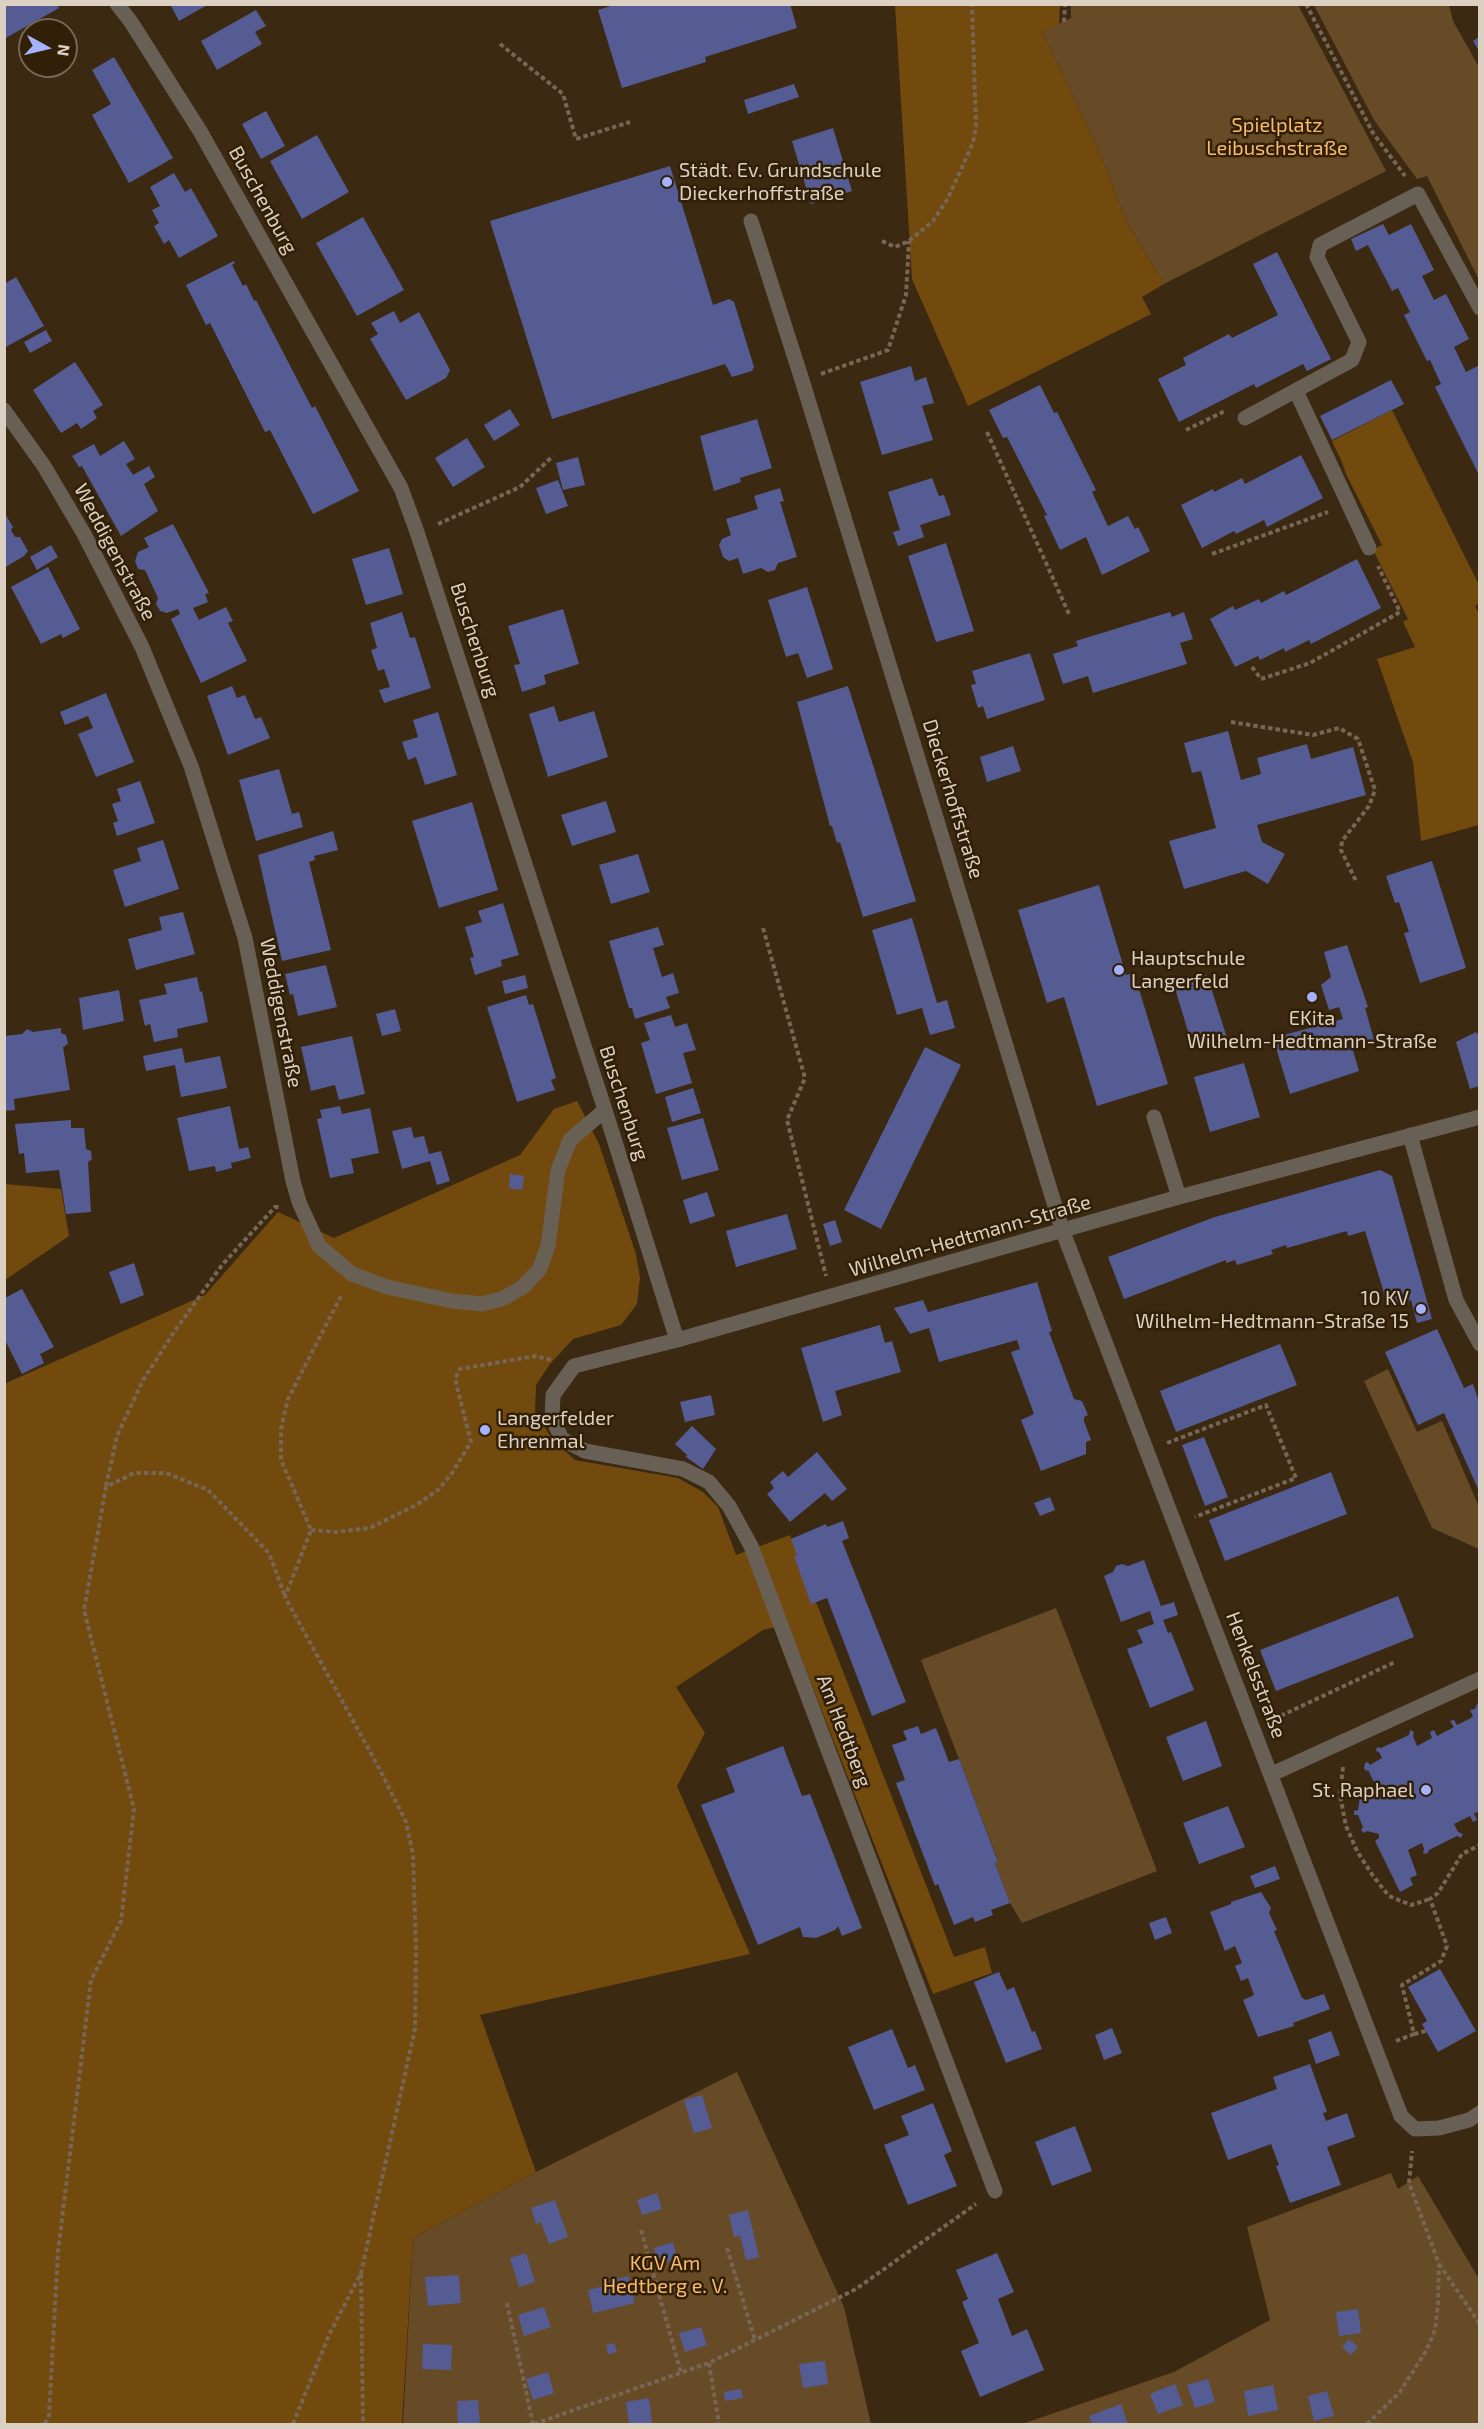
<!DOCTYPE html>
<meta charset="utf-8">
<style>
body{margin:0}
#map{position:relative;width:1484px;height:2429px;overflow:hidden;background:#3b2912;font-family:"Exo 2",sans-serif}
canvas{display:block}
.frame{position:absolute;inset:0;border:6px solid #dcd0c3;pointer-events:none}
.north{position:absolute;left:18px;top:18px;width:60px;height:60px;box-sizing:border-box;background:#311f08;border:2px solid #756653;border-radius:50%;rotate:98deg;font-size:16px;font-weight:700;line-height:24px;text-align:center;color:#dcd0c3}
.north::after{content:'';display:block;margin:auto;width:21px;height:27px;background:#a6b1fc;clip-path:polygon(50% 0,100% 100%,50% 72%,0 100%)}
</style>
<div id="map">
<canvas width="1484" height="2429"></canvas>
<div class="frame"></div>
<div class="north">N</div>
</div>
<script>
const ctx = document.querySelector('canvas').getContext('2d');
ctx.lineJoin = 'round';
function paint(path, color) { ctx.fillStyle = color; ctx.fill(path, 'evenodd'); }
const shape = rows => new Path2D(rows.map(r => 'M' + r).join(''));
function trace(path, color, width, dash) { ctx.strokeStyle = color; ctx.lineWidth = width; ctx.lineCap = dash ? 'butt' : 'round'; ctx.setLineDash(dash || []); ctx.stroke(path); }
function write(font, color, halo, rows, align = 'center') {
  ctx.font = font + ' "Exo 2",sans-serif'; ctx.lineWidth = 5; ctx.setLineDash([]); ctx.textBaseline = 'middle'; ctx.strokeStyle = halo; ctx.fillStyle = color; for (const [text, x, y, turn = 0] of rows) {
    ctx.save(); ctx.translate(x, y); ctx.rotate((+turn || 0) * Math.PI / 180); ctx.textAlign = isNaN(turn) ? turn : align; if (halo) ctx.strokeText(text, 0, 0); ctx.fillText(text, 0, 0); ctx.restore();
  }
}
paint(shape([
 [1071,5,1298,5,1386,171,1164,284,1127,222,1099,151,1042,32,1071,18],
 [1314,5,1449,5,1453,21,1479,67,1479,280,1427,176,1417,179,1374,120],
 [1388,1369,1417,1432,1442,1421,1479,1507,1479,1549,1432,1528,1364,1381],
 [1056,1608,1157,1871,1022,1923,1010,1903,995,1863,998,1861,921,1660],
 [737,2072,844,2307,871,2424,403,2424,413,2238,536,2172],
 [1391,2173,1398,2189,1418,2176,1479,2279,1479,2424,1022,2424,1174,2372,1270,2320,1247,2227]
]), '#674a26');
paint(shape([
 [895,5,1060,5,1059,25,1042,32,1099,151,1127,222,1164,284,1142,297,1151,314,968,406,912,279],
 [1392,410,1479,585,1479,603,1475,606,1480,616,1479,825,1421,841,1413,762,1377,659,1415,647,1403,622,1408,619,1373,550,1382,545,1346,474,1342,462,1332,441],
 [577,1101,599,1144,636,1254,640,1278,637,1304,621,1325,573,1339,550,1364,536,1385,535,1411,552,1439,575,1460,678,1478,703,1492,718,1507,736,1555,790,1535,954,1957,985,1947,992,1973,933,1994,788,1624,763,1630,676,1687,705,1733,677,1786,750,1954,480,2015,536,2172,413,2238,402,2424,5,2424,4,1384,205,1295,278,1212,334,1238,520,1155,554,1109],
 [5,1184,61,1189,69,1236,5,1280]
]), '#734a0e');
paint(shape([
 [6,4,57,4,59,8,4,39],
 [170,4,209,4,179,21],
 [617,4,790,4,797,28,705,57,706,62,622,88,598,10],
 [256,10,266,26,255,32,262,44,217,70,201,41],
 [1479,37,1479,51,1473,41],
 [114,57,173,158,129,183,92,115,111,104,92,70],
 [794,84,799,97,748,114,744,100],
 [266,111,285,146,261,159,242,124],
 [833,128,852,191,811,204,792,141],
 [317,135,349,192,302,219,270,161],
 [670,166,713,305,729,299,734,302,754,367,752,371,732,377,725,364,552,419,490,221],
 [174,173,185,192,191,188,218,236,179,258,169,240,164,244,154,226,159,223,152,210,160,206,150,187],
 [363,217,404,290,357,316,316,243],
 [1383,224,1389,235,1411,224,1434,270,1422,276,1434,300,1446,294,1469,339,1454,347,1466,372,1478,366,1479,369,1479,475,1435,387,1441,384,1430,360,1427,361,1404,315,1410,312,1398,288,1392,291,1368,245,1356,251,1351,239],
 [1277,252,1331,359,1307,371,1303,364,1256,388,1254,384,1179,422,1158,379,1186,365,1183,358,1229,334,1232,338,1278,315,1253,264],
 [234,261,235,263,232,265,243,286,246,284,254,301,256,300,312,408,315,406,359,491,313,514,270,430,265,432,210,323,206,325,186,285],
 [16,277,44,326,4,348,4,284],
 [394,311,400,323,419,312,450,370,446,378,406,400,370,339,378,334,371,323],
 [46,330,52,341,30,353,24,342],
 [75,362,103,405,93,411,97,418,81,429,77,423,61,433,33,390],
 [911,366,915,381,926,377,934,403,922,406,933,440,882,455,860,382],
 [1391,380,1404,404,1332,440,1320,416],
 [1040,385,1054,413,1057,412,1096,490,1092,492,1108,526,1128,516,1135,529,1138,527,1150,551,1102,575,1086,537,1060,550,1044,516,1047,515,1007,437,1003,438,989,410],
 [510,409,520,425,494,441,484,425],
 [757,419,772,468,740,478,741,482,714,491,700,436],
 [467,438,485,467,453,487,435,458],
 [124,441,135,459,126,464,133,475,149,466,155,477,144,484,158,511,121,536,82,466,79,467,72,456,94,444,100,456],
 [1301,455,1323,498,1267,527,1264,520,1236,534,1234,531,1202,548,1181,505,1213,489,1214,492,1242,478,1245,484],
 [578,457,585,485,563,490,556,463],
 [932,478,939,496,944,495,951,515,920,525,924,537,898,546,893,532,900,530,888,492],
 [558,480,568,506,546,514,536,488],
 [780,488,784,501,780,502,797,557,778,563,775,570,768,572,761,568,743,574,738,558,729,561,723,557,719,545,722,539,731,535,726,519,758,509,754,496],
 [4,512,13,527,11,530,15,537,20,537,28,551,24,556,4,568],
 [173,524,209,593,205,594,208,602,193,608,199,620,226,607,233,621,228,623,247,661,201,683,171,619,180,614,178,609,167,613,160,611,156,604,158,598,145,570,138,569,135,561,138,552,149,547,144,538],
 [946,543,974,631,936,642,908,556],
 [51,545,58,557,37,570,30,557],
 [389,548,403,594,366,605,352,559],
 [1357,559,1381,608,1311,644,1309,640,1285,652,1284,648,1260,660,1258,656,1235,667,1210,619,1233,606,1235,610,1259,599,1261,603,1284,591,1286,595],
 [48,567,80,629,63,638,61,634,41,644,11,587],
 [807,587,833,669,807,678,798,653,786,657,768,600],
 [563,609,579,664,544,675,546,684,522,692,514,665,520,664,508,626],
 [402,612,410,638,415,637,431,688,384,703,379,690,390,687,384,669,378,671,371,650,377,648,370,623],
 [1170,612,1172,617,1184,612,1193,639,1180,643,1187,664,1093,693,1088,676,1063,684,1053,654,1078,646,1076,641],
 [1030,653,1045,700,987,719,983,706,978,708,971,685,976,684,972,671],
 [232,686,237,698,245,695,255,719,261,717,270,738,228,755,207,696],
 [848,686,916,901,863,917,840,842,837,843,832,826,830,826,797,702],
 [106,693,134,762,96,777,78,734,93,728,88,716,65,725,60,712],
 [554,706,559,722,594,711,608,757,548,777,529,714],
 [438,712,457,775,425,785,416,757,408,760,402,742,418,737,413,720],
 [1228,731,1241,780,1261,774,1257,758,1307,744,1311,759,1353,747,1366,795,1257,825,1262,842,1285,854,1268,884,1246,871,1184,889,1169,841,1216,828,1201,771,1192,773,1184,743],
 [1013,746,1021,771,987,782,980,757],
 [279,769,292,814,299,812,303,827,256,841,239,780],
 [140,781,155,823,117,836,113,823,118,821,112,804,121,801,117,789],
 [606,801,616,832,572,846,561,815],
 [472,802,498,890,439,908,412,821],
 [333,831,338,850,314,856,315,860,309,862,331,950,282,961,258,855],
 [163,840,179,889,125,907,113,870,141,861,137,848],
 [638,854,650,892,611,904,599,865],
 [1432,861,1466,968,1420,983,1404,933,1409,932,1399,902,1395,903,1386,876],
 [1099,885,1126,975,1134,973,1168,1084,1097,1106,1064,997,1047,1003,1018,910],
 [503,903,519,955,501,960,502,966,475,975,470,958,474,957,465,927,482,922,478,911],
 [183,912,195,954,136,970,128,939,162,930,159,917],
 [912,918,937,1003,947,1000,955,1028,930,1035,922,1008,897,1015,872,930],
 [658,927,664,945,653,948,661,974,662,977,673,973,679,993,666,997,670,1008,635,1019,632,1008,629,1008,609,941],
 [1347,945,1368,1007,1365,1008,1374,1040,1352,1047,1359,1071,1290,1094,1273,1038,1343,1019,1339,1007,1329,1010,1321,985,1331,977,1324,952],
 [326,965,337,1007,298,1016,293,994,290,995,285,974],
 [525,975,528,988,505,994,502,981],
 [1207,975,1227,1038,1193,1048,1174,985],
 [197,977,200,992,202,991,208,1022,177,1029,178,1037,154,1042,150,1024,145,1026,139,1000,167,994,164,984],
 [119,990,124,1021,83,1030,79,998],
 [526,995,529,1005,533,1004,556,1078,551,1080,555,1090,517,1102,487,1007],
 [395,1009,401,1031,382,1036,376,1014],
 [671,1015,675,1027,687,1023,696,1050,683,1053,692,1083,656,1094,641,1043,650,1040,644,1023],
 [61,1028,61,1033,66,1035,68,1044,63,1047,70,1090,14,1099,15,1110,4,1111,6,1096,4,1036,22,1034,27,1029,33,1032],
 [1476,1032,1479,1035,1479,1086,1470,1089,1456,1042],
 [352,1036,365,1094,339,1100,335,1085,311,1091,301,1047],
 [925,1047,961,1065,881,1229,844,1210],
 [182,1048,185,1063,220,1056,227,1088,181,1097,175,1065,146,1071,143,1056],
 [1244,1063,1260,1117,1210,1132,1194,1077],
 [693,1088,701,1113,672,1122,665,1097],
 [230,1106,239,1149,248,1147,251,1158,231,1163,232,1168,216,1172,215,1166,189,1171,177,1118],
 [340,1106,342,1114,370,1108,379,1153,351,1159,354,1173,330,1178,317,1119,322,1118,320,1110],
 [703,1118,719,1170,682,1180,667,1128],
 [71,1120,71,1128,84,1128,86,1149,91,1151,92,1159,88,1162,91,1212,66,1214,59,1170,26,1173,24,1153,19,1154,15,1124],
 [411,1127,414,1138,424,1136,429,1154,441,1151,450,1181,437,1185,430,1161,402,1169,392,1131],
 [1380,1170,1392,1176,1432,1319,1417,1323,1411,1300,1388,1306,1365,1231,1348,1236,1347,1231,1287,1248,1286,1245,1271,1250,1273,1254,1237,1265,1235,1260,1226,1263,1226,1260,1124,1299,1108,1257,1215,1217],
 [510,1174,524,1176,522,1190,509,1188],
 [707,1192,715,1216,690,1224,683,1200],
 [787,1214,797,1249,736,1267,726,1231],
 [835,1220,842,1242,830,1246,823,1224],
 [134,1263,144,1295,121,1304,109,1272],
 [1037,1282,1052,1331,1049,1332,1074,1399,1082,1401,1088,1415,1084,1417,1084,1421,1091,1440,1086,1442,1086,1454,1041,1471,1021,1420,1034,1414,1011,1352,1020,1349,1017,1340,939,1362,929,1328,910,1334,894,1308,923,1300,928,1312],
 [22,1289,54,1347,40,1354,44,1363,22,1374,5,1340,5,1298],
 [880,1325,885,1343,892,1341,901,1372,835,1391,842,1415,823,1422,801,1348],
 [1437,1329,1464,1388,1473,1384,1479,1402,1479,1491,1444,1413,1418,1425,1385,1352],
 [1280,1344,1297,1385,1176,1432,1160,1391],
 [711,1395,715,1415,685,1422,680,1402],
 [692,1426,716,1449,703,1469,686,1457,687,1455,675,1444],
 [1204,1437,1228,1497,1205,1506,1182,1445],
 [817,1452,847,1489,832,1501,825,1493,790,1522,767,1494,774,1488,770,1482,783,1471,788,1477],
 [1331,1472,1347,1514,1225,1561,1209,1520],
 [1050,1497,1055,1510,1040,1516,1034,1503],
 [843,1521,849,1538,842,1541,906,1702,872,1716,827,1598,811,1604,794,1556,797,1555,791,1539,826,1524,827,1527],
 [1144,1560,1161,1606,1174,1602,1178,1615,1163,1620,1168,1633,1171,1632,1194,1690,1150,1708,1127,1649,1143,1643,1137,1630,1154,1624,1150,1611,1121,1622,1104,1576,1113,1572,1116,1566,1122,1564,1128,1566],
 [1398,1596,1414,1637,1276,1691,1260,1650],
 [1479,1702,1479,1811,1474,1814,1477,1820,1473,1822,1470,1816,1454,1824,1458,1832,1463,1834,1461,1838,1457,1836,1429,1850,1427,1854,1423,1853,1424,1849,1422,1843,1408,1850,1417,1875,1410,1878,1413,1885,1400,1892,1375,1841,1379,1838,1379,1834,1367,1831,1364,1833,1361,1830,1363,1827,1358,1815,1354,1815,1354,1811,1358,1810,1361,1791,1365,1794,1377,1788,1368,1770,1366,1771,1364,1768,1365,1763,1368,1762,1370,1765,1382,1758,1379,1752,1376,1751,1377,1747,1381,1748,1409,1735,1410,1730,1414,1732,1413,1736,1417,1746,1432,1738,1430,1732,1434,1730,1437,1736,1454,1727,1450,1721,1454,1720,1457,1725,1471,1718,1473,1716,1470,1710,1475,1709,1477,1704],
 [1206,1721,1222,1766,1183,1781,1166,1737],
 [918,1726,921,1734,936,1728,949,1762,959,1759,998,1862,995,1863,1010,1903,991,1910,993,1915,975,1922,973,1917,954,1925,938,1884,935,1886,896,1783,905,1780,892,1745,907,1740,903,1731],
 [783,1746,802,1796,810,1794,862,1928,842,1936,838,1926,835,1930,816,1938,803,1937,800,1927,758,1945,701,1805,735,1792,726,1768],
 [1228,1806,1245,1847,1199,1864,1183,1823],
 [1275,1866,1280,1879,1255,1888,1250,1876],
 [1261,1892,1271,1908,1269,1913,1277,1930,1274,1931,1302,1998,1306,2000,1324,1994,1330,2009,1293,2023,1294,2026,1258,2037,1243,2000,1254,1995,1248,1978,1241,1981,1235,1966,1242,1963,1235,1946,1225,1951,1210,1912,1231,1904,1231,1902],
 [1166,1917,1172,1933,1155,1940,1149,1923],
 [1440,1969,1476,2031,1438,2052,1422,2024,1427,2021,1408,1987],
 [999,1972,1007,1990,1014,1987,1032,2032,1035,2031,1042,2049,1006,2063,974,1982],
 [1112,2028,1122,2053,1104,2060,1095,2035],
 [892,2029,908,2068,915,2065,925,2090,874,2110,848,2047],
 [1331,2031,1340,2055,1316,2064,1308,2040],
 [1310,2064,1327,2112,1323,2113,1326,2121,1347,2113,1355,2137,1327,2147,1341,2185,1290,2203,1276,2166,1279,2165,1271,2144,1228,2160,1211,2113,1277,2089,1273,2077],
 [702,2095,712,2128,694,2133,684,2100],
 [933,2103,952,2151,944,2155,957,2186,908,2205,884,2145,909,2135,901,2116],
 [1075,2126,1092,2171,1052,2186,1035,2142],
 [657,2193,662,2209,642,2215,637,2200],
 [555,2200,568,2237,549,2244,541,2222,536,2224,531,2208],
 [748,2210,759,2257,746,2260,740,2236,734,2237,729,2215],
 [673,2242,677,2259,658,2265,654,2248],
 [526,2253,535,2282,519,2287,510,2258],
 [997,2253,1014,2292,998,2299,1012,2336,1027,2329,1044,2370,980,2397,961,2351,979,2343,962,2302,968,2299,956,2270],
 [459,2275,461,2303,428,2306,425,2277],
 [629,2276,635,2303,593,2313,588,2290,609,2285,608,2281],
 [544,2307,551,2327,524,2336,518,2315],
 [1358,2309,1361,2333,1339,2336,1336,2312],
 [701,2327,707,2345,685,2352,679,2333],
 [1349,2339,1358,2347,1351,2355,1342,2347],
 [614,2343,617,2352,608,2354,606,2345],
 [423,2344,452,2345,451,2370,422,2369],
 [825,2361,828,2384,803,2388,799,2364],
 [548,2372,554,2393,533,2400,526,2379],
 [1208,2379,1215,2402,1195,2408,1187,2385],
 [1175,2384,1183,2405,1158,2414,1150,2394],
 [1273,2385,1278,2410,1248,2416,1244,2391],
 [741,2389,743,2398,725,2401,724,2392],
 [1327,2391,1334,2416,1314,2421,1308,2396],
 [649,2398,652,2423,629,2424,626,2402],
 [478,2400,480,2424,458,2424,457,2401],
 [1121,2404,1128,2424,1092,2424,1089,2416]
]), '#555c94');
trace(shape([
 [1306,4,1373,133,1405,176],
 [1064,22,1065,4],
 [500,44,563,94,576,139,630,122],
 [882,241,895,247,909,241,933,221,947,200,973,143,976,126,972,4],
 [821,374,888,350,906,295,909,241],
 [1186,430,1225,411],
 [987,432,1069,614],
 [438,524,520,487,553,456],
 [1212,554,1328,512],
 [1252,667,1261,679,1310,663,1400,612,1378,566],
 [1231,722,1313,735,1339,728,1358,739,1375,790,1369,806,1342,841,1341,850,1357,883],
 [763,928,805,1078,787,1120,826,1276],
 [1167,1443,1266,1405,1296,1478,1195,1517],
 [106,1486,117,1436,142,1382,174,1332,222,1265,275,1207,279,1207],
 [311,1530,336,1532,370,1528,416,1505,438,1490,452,1473,471,1442,455,1379,460,1369,535,1356,552,1360],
 [1274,1719,1395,1662],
 [1343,1767,1340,1795,1346,1826,1357,1851,1373,1876,1389,1896,1411,1905,1430,1899],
 [1414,2034,1426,2031],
 [1396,2041,1414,2034,1402,1985,1441,1961,1447,1946,1430,1899,1438,1893,1462,1854,1480,1845],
 [641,2230,681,2373],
 [727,2248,755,2340],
 [1439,2264,1480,2324],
 [361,2274,363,2424],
 [507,2303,533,2424],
 [709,2363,719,2424],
 [45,2424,49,2416,58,2252,91,1980,121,1921,134,1809,84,1610,106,1487,134,1473,166,1473,208,1490,269,1553,285,1596],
 [293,2424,329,2335,361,2273,415,2029,416,1948,413,1854,406,1822,379,1768,285,1597,311,1530,281,1460,281,1429,288,1399,342,1294],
 [534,2424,709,2363,755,2340,856,2289,976,2204],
 [1367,2424,1400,2392,1426,2351,1435,2330,1438,2304,1439,2264,1409,2183,1412,2151]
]), '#766653', 4, [4.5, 3]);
trace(shape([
 [117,4,131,22,200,131,401,488,417,532,605,1110,677,1340],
 [751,221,802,380,1063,1232,1401,2116,1415,2129,1439,2128,1469,2120,1480,2113],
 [1296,391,1369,548],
 [4,410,44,466,84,534,142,647,191,766,245,938,293,1181,299,1202,319,1246,352,1274,387,1287,452,1301,481,1304,502,1299,523,1287,539,1270,548,1246,558,1170,570,1140,605,1110],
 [1245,418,1352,360,1359,342,1317,257,1320,245,1418,194,1480,308],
 [1154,1117,1179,1197],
 [1410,1135,1456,1300,1480,1344],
 [1272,1774,1480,1679],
 [995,2191,751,1546,729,1506,709,1482,683,1469,585,1451,562,1439,552,1418,553,1395,574,1366,677,1340,1179,1197,1480,1117]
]), '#696055', 15);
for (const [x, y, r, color] of [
 [667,182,6,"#a6b1fc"],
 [1119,970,6,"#a6b1fc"],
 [1312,997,6,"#a6b1fc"],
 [1421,1309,6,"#a6b1fc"],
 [485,1430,6,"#a6b1fc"],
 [1426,1790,6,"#a6b1fc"]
]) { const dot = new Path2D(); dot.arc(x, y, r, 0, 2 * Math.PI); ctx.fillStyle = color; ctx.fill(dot); trace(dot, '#311f08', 2); }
write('20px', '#fbbb6e', '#311f08', [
 ["Spielplatz",1277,125],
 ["Leibuschstraße",1277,148],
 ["KGV Am",665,2263],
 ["Hedtberg e. V.",665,2286]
]);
write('20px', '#dcd0c3', '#311f08', [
 ["Städt. Ev. Grundschule",679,170],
 ["Dieckerhoffstraße",679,193],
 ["Hauptschule",1131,958],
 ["Langerfeld",1131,981],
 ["EKita",1312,1018,"center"],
 ["Wilhelm-Hedtmann-Straße",1312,1041,"center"],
 ["10 KV",1409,1298,"right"],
 ["Wilhelm-Hedtmann-Straße 15",1409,1321,"right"],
 ["Langerfelder",497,1418],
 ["Ehrenmal",497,1441],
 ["St. Raphael",1414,1790,"right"]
], 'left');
write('20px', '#dcd0c3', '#311f08', [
 ["Buschenburg",263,200,61],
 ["Weddigenstraße",115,552,62],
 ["Buschenburg",475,640,72],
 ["Dieckerhoffstraße",953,799,73],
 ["Weddigenstraße",281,1013,79],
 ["Buschenburg",624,1103,72],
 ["Wilhelm-Hedtmann-Straße",970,1236,-16],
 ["Henkelsstraße",1256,1675,69],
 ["Am Hedtberg",844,1731,69]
]);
</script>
